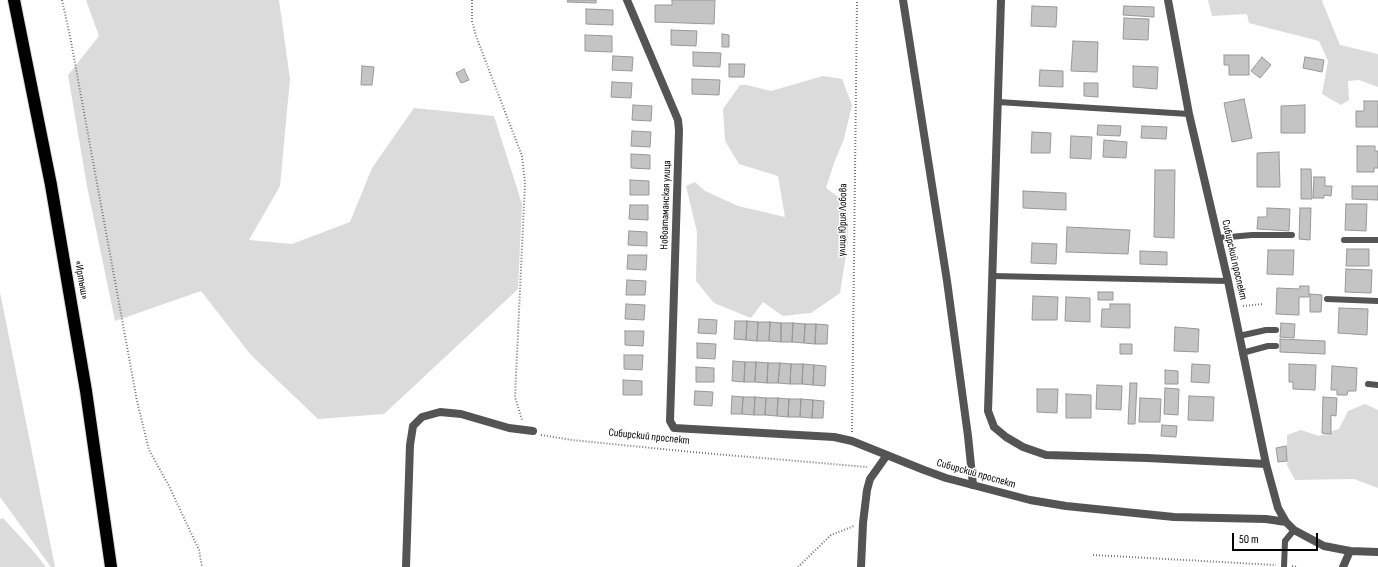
<!DOCTYPE html>
<meta charset="utf-8">
<style>
body{margin:0}
#map{position:relative;width:1378px;height:567px;overflow:hidden;background:#fff;font-family:"Sofia Sans Condensed",sans-serif}
canvas{display:block}
.scale{position:absolute;left:1232px;top:533px;width:86px;height:18px;box-sizing:border-box;border:2px solid #000;border-top:0;padding-left:5px;font-size:12px;line-height:14px;white-space:nowrap;color:#000;-webkit-text-stroke:3px #fff;paint-order:stroke}
</style>
<div id="map">
<canvas width="1378" height="567"></canvas>
<div class="scale">50 m</div>
</div>
<script>
const ctx = document.querySelector('canvas').getContext('2d');
ctx.lineJoin = 'round';
function paint(path, color) { ctx.fillStyle = color; ctx.fill(path, 'evenodd'); }
const shape = rows => new Path2D(rows.map(r => 'M' + r).join(''));
function trace(path, color, width, dash) { ctx.strokeStyle = color; ctx.lineWidth = width; ctx.lineCap = dash ? 'butt' : 'round'; ctx.setLineDash(dash || []); ctx.stroke(path); }
function write(font, color, halo, rows, align = 'center') {
  ctx.font = font + ' "Sofia Sans Condensed",sans-serif'; ctx.lineWidth = 3; ctx.setLineDash([]); ctx.textBaseline = 'middle'; ctx.strokeStyle = halo; ctx.fillStyle = color; for (const [text, x, y, turn = 0] of rows) {
    ctx.save(); ctx.translate(x, y); ctx.rotate((+turn || 0) * Math.PI / 180); ctx.textAlign = isNaN(turn) ? turn : align; if (halo) ctx.strokeText(text, 0, 0); ctx.fillText(text, 0, 0); ctx.restore();
  }
}
paint(shape([
 [86,0,279,0,290,79,280,186,249,240,292,244,350,222,372,168,414,108,494,116,522,204,518,289,384,414,318,419,251,355,201,291,115,321,87,186,68,75,99,36],
 [1208,0,1323,0,1322,1,1340,45,1378,54,1378,87,1359,80,1348,81,1349,100,1341,105,1322,94,1328,61,1319,41,1249,23,1247,14,1212,16],
 [823,76,842,79,852,105,844,139,834,163,826,188,847,203,848,242,840,293,811,313,783,316,763,302,751,318,714,303,696,281,697,232,686,186,695,182,705,191,738,206,785,217,778,176,739,164,725,141,723,109,740,85,747,85,771,91],
 [0,292,55,567,51,567,0,497],
 [1365,404,1378,410,1378,488,1354,479,1295,480,1287,465,1287,435,1301,430,1319,436,1339,429,1348,411],
 [3,518,34,552,46,567,0,567,0,519]
]), '#dbdbdb');
const building = shape([
 [568,0,596,0,596,3,567,2,568,0],
 [672,0,715,0,714,24,655,22,655,5,672,5,672,0],
 [1032,6,1057,7,1056,27,1031,26,1032,6],
 [1124,6,1154,7,1154,17,1123,15,1124,6],
 [586,9,613,10,613,25,586,24,586,9],
 [1124,18,1149,19,1148,40,1123,39,1124,18],
 [671,30,697,31,696,46,671,45,671,30],
 [722,34,729,35,729,47,722,47,722,34],
 [585,35,612,36,612,52,585,51,585,35],
 [1073,41,1098,42,1097,72,1071,71,1073,41],
 [693,52,721,53,720,67,693,66,693,52],
 [1224,55,1249,55,1249,75,1229,75,1229,65,1224,65,1224,55],
 [613,56,633,57,632,71,612,70,613,56],
 [1262,57,1271,65,1260,78,1251,71,1262,57],
 [1305,57,1324,60,1322,72,1303,68,1305,57],
 [729,64,745,64,744,77,729,77,729,64],
 [362,66,374,67,372,85,361,85,362,66],
 [1133,66,1158,67,1157,89,1133,87,1133,66],
 [464,69,469,80,461,83,456,73,464,69],
 [1040,70,1063,71,1063,87,1039,86,1040,70],
 [692,79,720,80,719,95,692,94,692,79],
 [612,82,632,83,631,98,611,97,612,82],
 [1084,83,1098,83,1098,97,1084,96,1084,83],
 [1244,99,1252,138,1232,142,1224,103,1244,99],
 [1364,101,1378,101,1378,127,1356,127,1356,111,1364,111,1364,101],
 [633,105,652,106,651,121,632,120,633,105],
 [1305,105,1305,133,1281,133,1281,106,1305,105],
 [1098,125,1121,126,1120,136,1097,135,1098,125],
 [1142,126,1167,127,1166,139,1141,138,1142,126],
 [632,131,651,132,650,147,631,146,632,131],
 [1032,132,1051,133,1050,153,1031,153,1032,132],
 [1071,136,1092,137,1091,159,1070,158,1071,136],
 [1104,140,1127,142,1126,158,1103,157,1104,140],
 [1357,146,1375,146,1375,151,1378,151,1378,168,1374,168,1374,172,1357,172,1357,146],
 [1279,152,1280,187,1257,187,1257,153,1279,152],
 [631,154,650,155,650,169,631,168,631,154],
 [1301,169,1311,169,1312,199,1301,199,1301,169],
 [1155,170,1175,170,1174,238,1154,237,1155,170],
 [1314,177,1325,177,1325,186,1332,186,1331,196,1324,195,1324,198,1313,198,1314,177],
 [630,180,649,181,649,195,630,195,630,180],
 [1352,186,1378,186,1378,200,1352,199,1352,186],
 [1023,191,1066,193,1066,210,1023,208,1023,191],
 [1346,204,1367,204,1366,231,1345,230,1346,204],
 [630,205,648,205,648,220,629,219,630,205],
 [1267,208,1290,209,1289,231,1257,229,1258,217,1267,217,1267,208],
 [1300,208,1311,208,1310,240,1299,239,1300,208],
 [1067,227,1130,230,1128,254,1066,252,1067,227],
 [629,231,647,232,647,246,628,245,629,231],
 [1032,243,1057,244,1056,264,1031,263,1032,243],
 [1347,249,1369,249,1369,266,1346,266,1347,249],
 [1268,250,1294,250,1293,275,1267,274,1268,250],
 [1140,251,1167,252,1167,265,1140,264,1140,251],
 [628,255,647,255,646,270,627,269,628,255],
 [1346,269,1372,270,1371,293,1345,292,1346,269],
 [627,280,646,281,645,295,626,295,627,280],
 [1300,286,1309,286,1309,297,1299,297,1299,315,1276,314,1277,288,1299,289,1300,286],
 [1098,292,1113,292,1113,300,1098,300,1098,292],
 [1310,294,1322,295,1321,312,1310,312,1310,294],
 [1033,296,1058,297,1057,320,1032,320,1033,296],
 [1066,297,1090,298,1090,322,1065,321,1066,297],
 [626,304,645,305,644,320,625,319,626,304],
 [1110,304,1130,304,1130,328,1101,327,1102,309,1110,309,1110,304],
 [1339,308,1368,309,1367,335,1338,333,1339,308],
 [699,319,717,320,716,334,698,333,699,319],
 [735,321,747,321,746,340,734,339,735,321],
 [747,321,758,322,757,341,746,340,747,321],
 [758,322,770,322,769,341,757,341,758,322],
 [770,322,781,323,781,342,769,341,770,322],
 [781,323,793,323,792,342,781,342,781,323],
 [793,323,805,324,804,343,792,342,793,323],
 [1281,323,1295,324,1294,338,1280,337,1281,323],
 [805,324,816,324,815,344,804,343,805,324],
 [816,324,828,325,827,344,815,344,816,324],
 [1175,327,1199,329,1198,352,1174,351,1175,327],
 [625,331,644,331,643,346,625,345,625,331],
 [1280,339,1325,341,1325,354,1280,352,1280,339],
 [697,343,716,344,715,359,697,358,697,343],
 [1120,344,1132,344,1132,354,1120,354,1120,344],
 [624,355,643,355,642,370,624,369,624,355],
 [733,361,745,362,744,382,732,381,733,361],
 [745,362,756,362,755,382,744,382,745,362],
 [756,362,768,363,767,383,755,382,756,362],
 [768,363,780,363,778,383,767,383,768,363],
 [780,363,791,364,790,384,778,383,780,363],
 [791,364,803,364,802,384,790,384,791,364],
 [803,364,814,365,813,385,802,384,803,364],
 [1192,364,1210,365,1209,383,1191,382,1192,364],
 [1289,364,1316,365,1315,390,1293,389,1293,382,1289,382,1289,364],
 [814,365,826,366,825,386,813,385,814,365],
 [1332,366,1357,368,1356,391,1348,391,1347,395,1337,395,1337,390,1331,390,1332,366],
 [696,367,714,368,714,382,696,382,696,367],
 [1165,370,1178,371,1178,384,1165,384,1165,370],
 [623,380,642,381,642,395,623,395,623,380],
 [1130,383,1137,383,1135,424,1128,424,1130,383],
 [1097,385,1122,386,1121,410,1096,409,1097,385],
 [1165,388,1179,389,1178,415,1164,414,1165,388],
 [1037,389,1058,389,1057,413,1037,412,1037,389],
 [695,391,713,392,712,406,694,405,695,391],
 [1066,394,1091,395,1091,418,1066,418,1066,394],
 [732,396,743,397,742,414,731,414,732,396],
 [1189,396,1214,397,1213,421,1188,420,1189,396],
 [743,397,755,397,754,415,742,414,743,397],
 [755,397,766,398,765,415,754,415,755,397],
 [1323,397,1337,398,1336,416,1331,415,1331,434,1322,433,1323,397],
 [766,398,778,398,777,416,765,415,766,398],
 [778,398,789,399,788,417,777,416,778,398],
 [1140,398,1161,399,1160,422,1139,422,1140,398],
 [789,399,801,399,800,417,788,417,789,399],
 [801,399,813,400,812,418,800,417,801,399],
 [813,400,824,401,823,418,812,418,813,400],
 [1162,425,1177,426,1176,437,1161,436,1162,425],
 [1286,446,1287,461,1278,462,1276,448,1286,446]
]);
paint(building, '#c4c4c4');
trace(building, '#989898', 1);
const highway = shape([
 [14,0,51,185,86,391,111,567]
]);
trace(highway, '#dbdbdb', 14);
trace(shape([
 [62,0,70,36,137,401,149,450,169,486,199,550,202,567],
 [472,0,472,21,476,36,522,156,525,183,515,397,522,420],
 [1243,306,1263,304],
 [852,432,857,0],
 [541,435,572,440,692,452,867,467],
 [1093,555,1276,565],
 [1292,566,1298,567],
 [798,567,831,535,854,526]
]), '#767676', 2, [1, 2]);
trace(shape([
 [998,102,1189,114],
 [1218,238,1252,235,1292,235],
 [1344,240,1378,240],
 [992,276,1228,281],
 [1327,299,1378,301],
 [1239,336,1266,330,1276,330],
 [1242,353,1268,346,1276,346],
 [1368,384,1378,385],
 [1284,567,1285,541,1294,530]
]), '#545454', 6);
trace(shape([
 [627,0,678,120,679,130,670,421,674,428,834,437,852,441,924,470,946,478,1030,500,1066,506,1174,517,1266,519,1286,522],
 [903,0,947,281,968,436,973,485],
 [1001,0,988,411,994,427,1006,437,1023,447,1046,455,1147,458,1266,464],
 [1168,0,1189,114,1228,281,1266,464,1278,508,1286,522,1294,530,1324,546,1350,551,1378,552],
 [406,567,410,445,413,426,422,417,440,412,461,414,509,428,533,431],
 [861,567,863,523,867,490,870,479,887,455],
 [1343,567,1350,551]
]), '#545454', 8);
trace(highway, '#000', 12);
write('11px', '#000', '#fff', [
 ["Новоатаманская улица",666,205,-88],
 ["улица Юрия Лобова",843,220,-89],
 ["Сибирский проспект",1234,260,77],
 ["«Иртыш»",81,280,80],
 ["Сибирский проспект",649,437,6],
 ["Сибирский проспект",976,474,16]
]);
</script>
